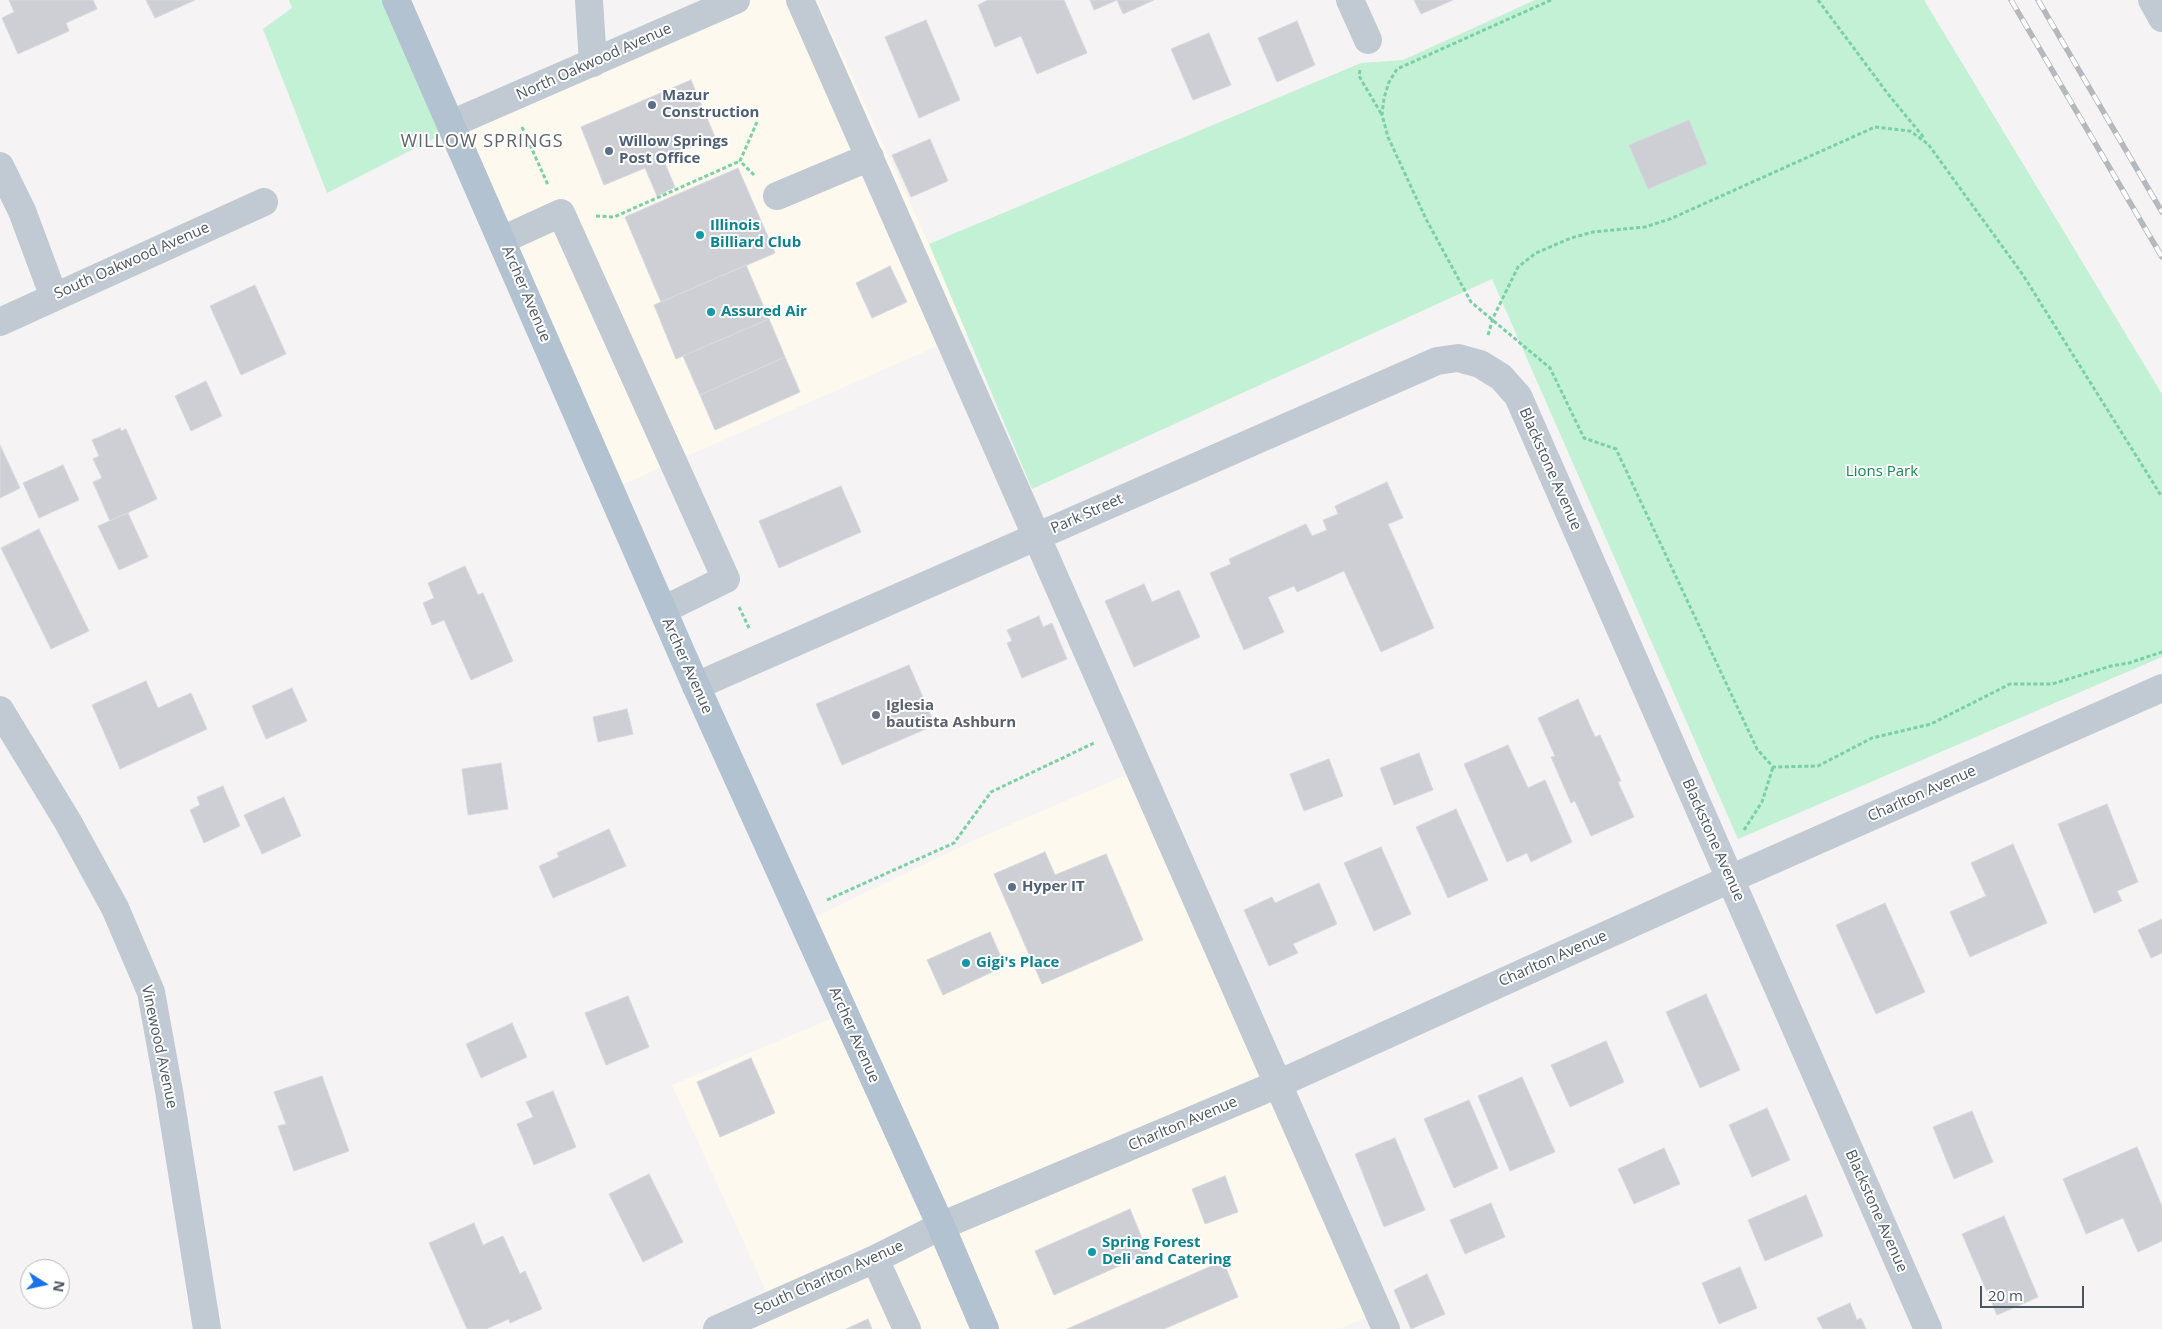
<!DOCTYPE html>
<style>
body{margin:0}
#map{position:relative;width:2162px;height:1329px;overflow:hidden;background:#f5f3f3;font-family:"Open Sans",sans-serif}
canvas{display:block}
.north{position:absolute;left:20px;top:1259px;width:50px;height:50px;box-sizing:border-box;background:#fff;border:1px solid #b7bbc0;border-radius:50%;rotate:100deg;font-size:14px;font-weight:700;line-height:20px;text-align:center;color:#4a5661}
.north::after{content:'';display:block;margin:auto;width:18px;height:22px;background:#1a73e8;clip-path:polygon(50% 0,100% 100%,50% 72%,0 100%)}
.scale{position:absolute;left:1980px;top:1286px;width:104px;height:22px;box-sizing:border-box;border:2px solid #4a5661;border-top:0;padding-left:6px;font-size:15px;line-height:18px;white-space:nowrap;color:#4a5661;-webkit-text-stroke:4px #fff;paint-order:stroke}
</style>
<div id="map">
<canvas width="2162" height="1329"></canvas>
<div class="north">N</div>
<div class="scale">20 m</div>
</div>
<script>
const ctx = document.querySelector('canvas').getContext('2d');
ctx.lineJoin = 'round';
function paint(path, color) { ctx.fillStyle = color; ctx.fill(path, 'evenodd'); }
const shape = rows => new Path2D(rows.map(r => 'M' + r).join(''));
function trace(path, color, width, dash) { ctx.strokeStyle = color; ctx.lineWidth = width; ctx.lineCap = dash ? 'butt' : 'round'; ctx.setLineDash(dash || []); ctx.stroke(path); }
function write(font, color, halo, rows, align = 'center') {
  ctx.font = font + ' "Open Sans",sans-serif'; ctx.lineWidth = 4; ctx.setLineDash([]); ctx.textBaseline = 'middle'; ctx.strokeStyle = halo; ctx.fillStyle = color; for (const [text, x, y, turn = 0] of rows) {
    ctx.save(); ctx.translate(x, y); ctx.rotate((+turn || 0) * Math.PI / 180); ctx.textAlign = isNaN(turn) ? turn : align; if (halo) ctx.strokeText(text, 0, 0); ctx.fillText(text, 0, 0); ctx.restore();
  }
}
paint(shape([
 [711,0,817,0,929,244,967,333,619,486,456,113],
 [1128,774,1385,1309,1340,1329,997,1329,810,919,979,838],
 [838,1016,979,1329,717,1329,772,1304,672,1085]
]), '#fdf9ef');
paint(shape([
 [289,0,382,0,441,135,327,193,263,29,292,8],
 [1535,0,1924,0,2162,394,2162,657,1738,839,1492,279,1032,489,929,244,1361,63,1403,60]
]), '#c3f1d5');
const building = shape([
 [9,0,93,0,97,9,66,23,69,31,18,54,2,18,14,12,9,0],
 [146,0,195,0,155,18,146,0],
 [988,0,1064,0,1087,53,1037,74,1021,36,995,47,978,5,988,0],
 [1090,0,1117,0,1094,10,1090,0],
 [1117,0,1154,0,1123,14,1117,0],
 [1414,0,1453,0,1421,14,1414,0],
 [926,20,960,100,919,118,885,37,926,20],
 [1297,21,1315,65,1277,82,1258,38,1297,21],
 [1209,33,1231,85,1193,100,1171,49,1209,33],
 [691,80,715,137,663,159,675,187,657,196,645,168,604,185,581,127,691,80],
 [1689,120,1707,164,1648,189,1629,145,1689,120],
 [930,139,948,181,911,197,892,155,930,139],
 [738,168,775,253,661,302,625,217,738,168],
 [746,265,769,319,676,359,654,305,746,265],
 [890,266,907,302,872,318,856,283,890,266],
 [255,285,286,354,241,375,210,306,255,285],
 [769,319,785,357,700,395,683,356,769,319],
 [785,357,800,392,715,430,700,395,785,357],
 [206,381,222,416,191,431,175,396,206,381],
 [120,428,121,431,126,429,157,499,110,521,93,482,102,478,93,459,99,456,92,440,120,428],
 [0,445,20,488,0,498,0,445],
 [63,465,79,500,39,518,23,483,63,465],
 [1387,482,1403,518,1388,524,1434,628,1381,652,1344,571,1297,592,1294,586,1268,597,1284,632,1244,650,1210,573,1231,564,1229,559,1306,524,1312,536,1327,530,1323,520,1338,514,1335,506,1387,482],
 [841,486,861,532,779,568,759,521,841,486],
 [128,513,148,557,119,570,98,526,128,513],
 [39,529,89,631,51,649,1,548,39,529],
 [465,566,478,595,483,593,513,661,471,680,444,620,432,625,423,603,434,598,428,583,465,566],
 [1144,584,1152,602,1179,590,1200,637,1134,667,1105,601,1144,584],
 [1039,616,1043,627,1052,623,1067,659,1022,678,1007,643,1012,641,1007,630,1039,616],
 [909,665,935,725,842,765,816,704,909,665],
 [146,681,158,708,191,693,207,729,120,769,92,705,146,681],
 [292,688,307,721,266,739,252,706,292,688],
 [1578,699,1595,737,1600,735,1621,781,1618,782,1634,817,1591,836,1575,801,1571,803,1551,757,1555,756,1538,718,1578,699],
 [627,709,633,734,598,742,593,717,627,709],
 [1508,745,1528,788,1545,780,1572,842,1531,862,1527,853,1507,862,1464,764,1508,745],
 [1419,753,1433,790,1394,805,1380,768,1419,753],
 [1329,759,1343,796,1304,811,1290,774,1329,759],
 [501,763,508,809,468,815,462,769,501,763],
 [223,786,240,826,204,843,190,810,200,805,197,797,223,786],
 [284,797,301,836,262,854,244,815,284,797],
 [2107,804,2138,882,2117,891,2122,901,2094,913,2058,824,2107,804],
 [1456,809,1488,880,1448,898,1416,827,1456,809],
 [609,829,626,866,553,898,539,866,559,857,557,853,609,829],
 [2013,844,2047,923,1970,957,1950,912,1986,896,1971,863,2013,844],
 [1381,847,1411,914,1374,931,1344,863,1381,847],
 [1045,852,1055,875,1106,854,1143,940,1042,984,994,874,1045,852],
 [1319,883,1337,924,1293,944,1298,953,1269,966,1244,910,1272,897,1275,903,1319,883],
 [1885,903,1925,992,1876,1014,1836,925,1885,903],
 [2162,919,2162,953,2151,958,2138,930,2162,919],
 [990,932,1005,966,943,995,927,960,990,932],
 [1706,994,1740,1070,1700,1088,1666,1012,1706,994],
 [628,996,649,1047,606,1065,585,1013,628,996],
 [512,1023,527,1057,481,1078,466,1044,512,1023],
 [1606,1041,1624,1082,1570,1107,1551,1065,1606,1041],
 [751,1058,775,1113,720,1137,697,1082,751,1058],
 [322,1076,349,1151,294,1171,278,1126,286,1124,274,1092,322,1076],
 [1522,1077,1555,1152,1510,1171,1478,1096,1522,1077],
 [553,1091,576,1147,534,1165,517,1124,533,1117,526,1102,553,1091],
 [1469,1100,1498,1168,1454,1188,1424,1119,1469,1100],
 [1767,1108,1790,1160,1752,1177,1729,1125,1767,1108],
 [1972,1111,1993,1162,1954,1179,1933,1127,1972,1111],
 [1395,1138,1425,1210,1384,1227,1355,1154,1395,1138],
 [2137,1147,2162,1206,2162,1241,2138,1252,2123,1218,2086,1234,2063,1179,2137,1147],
 [1664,1148,1680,1184,1634,1204,1618,1169,1664,1148],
 [649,1174,683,1242,643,1262,609,1194,649,1174],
 [1225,1176,1238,1212,1205,1224,1192,1189,1225,1176],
 [1806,1195,1823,1236,1765,1261,1748,1220,1806,1195],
 [1491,1203,1505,1237,1465,1254,1450,1220,1491,1203],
 [1130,1209,1148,1253,1054,1295,1035,1251,1130,1209],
 [2004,1216,2038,1297,1997,1315,1962,1234,2004,1216],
 [474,1223,483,1245,503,1236,520,1274,525,1271,542,1309,510,1323,509,1319,486,1329,467,1329,429,1243,474,1223],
 [1223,1261,1238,1297,1164,1329,1067,1329,1223,1261],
 [1740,1267,1757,1308,1719,1324,1702,1283,1740,1267],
 [1427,1274,1445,1314,1411,1329,1394,1290,1427,1274],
 [1850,1303,1857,1320,1861,1318,1866,1329,1823,1329,1817,1318,1850,1303],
 [868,1319,872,1329,846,1329,868,1319]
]);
paint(building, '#cdcfd5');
trace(building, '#d7d9de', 1);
trace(shape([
 [1551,0,1397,69,1389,82,1384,98,1382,115,1388,137,1426,219,1471,302,1550,368,1584,438,1616,449,1757,749,1773,767,1818,766,1872,738,1931,724,2010,684,2052,684,2111,666,2129,663,2162,652],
 [1818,0,1888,94,1925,139],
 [1360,70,1359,76,1382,115],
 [522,127,548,185],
 [754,175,740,161,757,122],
 [596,216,614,217,740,161],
 [1488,335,1493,318,1518,267,1536,253,1571,238,1593,232,1645,227,1670,219,1875,127,1910,131,1928,144,2023,275,2162,497],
 [739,607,749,628],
 [1744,830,1762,802,1773,767],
 [827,900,954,843,991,792,1094,743]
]), '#7ad0a6', 3, [4, 2.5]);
trace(shape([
 [589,0,593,63],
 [800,0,1386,1329],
 [1350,0,1368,40],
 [2152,0,2162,18],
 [451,124,736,0],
 [0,166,22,211,54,297],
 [777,196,870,157],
 [502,240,561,213,726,579,663,610],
 [0,322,264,202],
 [696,686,1437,361,1458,358,1480,364,1501,377,1518,396,1928,1329],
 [0,710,68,822,115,908,151,992,169,1091,207,1329],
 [875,1259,907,1329],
 [717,1329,875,1259,941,1226,1278,1084,1730,879,2162,688]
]), '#c1cad2', 28);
trace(shape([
 [396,0,696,686,941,1226,985,1329]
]), '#b3c2d1', 28);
const rail = shape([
 [2011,0,2162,257],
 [2038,0,2162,212]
]);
trace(rail, '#b5b8bd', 5.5);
trace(rail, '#fff', 4, [11]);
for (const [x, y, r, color] of [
 [652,105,5,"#5c6f8a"],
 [609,151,5,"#5c6f8a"],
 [700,235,5,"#0f9aa8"],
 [711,312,5,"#0f9aa8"],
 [876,715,5,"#6b7280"],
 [1012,887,5,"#5c6f8a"],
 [966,963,5,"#0f9aa8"],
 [1092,1252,5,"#0f9aa8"]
]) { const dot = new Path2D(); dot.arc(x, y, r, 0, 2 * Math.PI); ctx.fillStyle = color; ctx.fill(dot); trace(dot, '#fff', 2); }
write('15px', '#4a5661', '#fff', [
 ["North Oakwood Avenue",594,62,-24],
 ["South Oakwood Avenue",132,261,-24],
 ["Archer Avenue",526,294,67],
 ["Blackstone Avenue",1550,469,66],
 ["Park Street",1087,514,-24],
 ["Archer Avenue",687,666,66],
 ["Charlton Avenue",1922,794,-24],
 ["Blackstone Avenue",1713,840,66],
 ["Charlton Avenue",1553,959,-24],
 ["Archer Avenue",854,1035,66],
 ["Vinewood Avenue",159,1047,78],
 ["Charlton Avenue",1183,1124,-23],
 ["Blackstone Avenue",1876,1211,66],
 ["South Charlton Avenue",829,1278,-24]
]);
write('bold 15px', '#4e5e75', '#fff', [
 ["Mazur",662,96],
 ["Construction",662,113],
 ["Willow Springs",619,142],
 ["Post Office",619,159],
 ["Hyper IT",1022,887]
], 'left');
write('bold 15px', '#0d838f', '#fff', [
 ["Illinois",710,226],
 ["Billiard Club",710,243],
 ["Assured Air",721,312],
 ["Gigi's Place",976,963],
 ["Spring Forest",1102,1243],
 ["Deli and Catering",1102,1260]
], 'left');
write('15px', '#17864f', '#fff', [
 ["Lions Park",1882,472]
]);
write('bold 15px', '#5b616d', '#fff', [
 ["Iglesia",886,706],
 ["bautista Ashburn",886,723]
], 'left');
ctx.letterSpacing = '1px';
write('18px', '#5f6368', '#fff', [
 ["WILLOW SPRINGS",482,142]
]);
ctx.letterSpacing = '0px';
</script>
